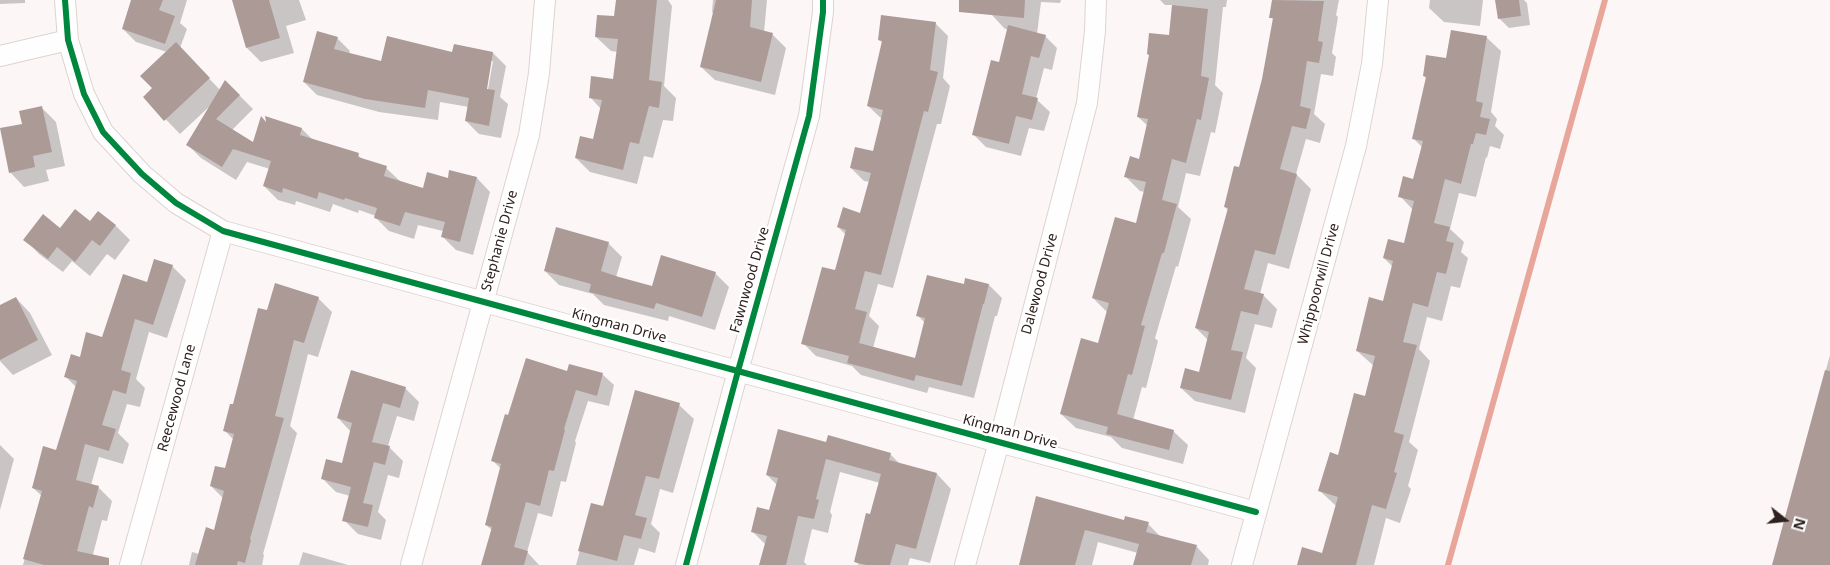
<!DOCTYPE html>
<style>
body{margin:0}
#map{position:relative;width:1830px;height:565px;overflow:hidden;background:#fcf7f6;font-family:"Noto Sans",sans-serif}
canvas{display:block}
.north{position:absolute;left:1760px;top:495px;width:50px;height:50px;-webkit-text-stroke:4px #fff;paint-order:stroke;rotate:106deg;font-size:14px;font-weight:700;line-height:20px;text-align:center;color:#2f211e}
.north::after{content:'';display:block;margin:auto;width:18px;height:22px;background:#2f211e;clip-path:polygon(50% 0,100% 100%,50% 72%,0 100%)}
</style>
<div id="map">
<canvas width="1830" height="565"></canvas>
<div class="north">N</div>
</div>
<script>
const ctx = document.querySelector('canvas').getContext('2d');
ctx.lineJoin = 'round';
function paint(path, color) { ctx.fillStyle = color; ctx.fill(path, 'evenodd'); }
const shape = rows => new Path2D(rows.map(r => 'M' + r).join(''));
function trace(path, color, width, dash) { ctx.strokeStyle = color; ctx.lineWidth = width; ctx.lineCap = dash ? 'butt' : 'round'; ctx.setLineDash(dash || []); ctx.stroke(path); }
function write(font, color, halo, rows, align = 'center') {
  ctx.font = font + ' "Noto Sans",sans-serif'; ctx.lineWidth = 5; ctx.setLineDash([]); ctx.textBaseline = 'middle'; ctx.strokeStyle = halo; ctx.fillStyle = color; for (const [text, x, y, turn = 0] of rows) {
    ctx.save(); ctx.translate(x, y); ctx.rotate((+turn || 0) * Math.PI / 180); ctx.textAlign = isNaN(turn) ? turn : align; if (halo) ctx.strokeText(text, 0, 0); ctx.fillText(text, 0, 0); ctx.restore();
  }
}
paint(shape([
 [0,0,25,0,25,3,0,4],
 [132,0,187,0,180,23,187,29,180,48,220,90,226,82,253,109,232,130,254,144,269,126,302,129,313,140,358,155,364,161,386,168,400,181,424,190,448,179,450,171,477,178,490,192,473,255,456,250,442,236,443,231,418,225,414,239,389,231,375,217,376,216,359,210,358,213,333,204,330,212,296,201,295,205,278,200,264,186,270,169,247,162,236,180,201,158,187,144,210,106,180,134,145,98,154,89,167,52,136,42,123,29],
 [239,0,299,0,306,20,286,26,294,53,261,62,247,48],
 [617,0,668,0,672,6,664,86,676,98,673,121,663,120,653,158,644,156,637,184,590,172,576,158,594,141,601,109,590,97,614,80,618,52,611,51,596,37,615,17],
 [713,0,767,0,764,32,772,34,786,48,775,95,715,80,701,67,714,14,712,12],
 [989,0,1061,0,1060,3,1041,2,1037,34,1045,36,1057,48,1052,70,1044,68,1036,99,1050,112,1044,131,1029,128,1021,156,986,147,974,135,1000,64,1009,29,1005,29,991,14],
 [1160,0,1227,0,1226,7,1223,7,1215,85,1223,93,1215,133,1211,132,1200,176,1186,173,1178,207,1191,219,1178,267,1176,266,1155,338,1158,341,1146,388,1142,387,1133,420,1173,431,1188,445,1183,464,1122,448,1111,437,1076,428,1061,414,1099,344,1107,312,1093,298,1137,224,1145,192,1140,191,1126,177,1140,160,1148,126,1138,117,1150,56,1148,54,1170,36,1173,5,1165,5],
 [1273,0,1339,0,1336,15,1338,17,1332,53,1336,57,1333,76,1321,74,1314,114,1325,124,1320,143,1306,139,1296,174,1311,189,1289,269,1268,263,1260,294,1263,295,1277,309,1272,328,1255,324,1246,358,1256,368,1245,413,1195,401,1181,388,1200,373,1208,340,1196,328,1228,210,1225,207,1240,168,1263,79,1274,20,1270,17],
 [1430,0,1483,0,1480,26,1444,22,1429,8],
 [1497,0,1524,0,1527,3,1530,25,1509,28,1499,18],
 [935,23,948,36,943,78,950,86,941,124,937,124,893,288,878,284,869,316,879,326,873,348,916,360,925,323,917,315,964,286,966,279,989,285,1002,298,997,316,995,316,974,398,929,387,927,393,861,375,852,366,816,356,803,343,836,272,846,235,838,227,860,214,870,182,864,181,851,168,874,153,882,119,868,106,883,43,879,40],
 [1486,37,1501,51,1491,112,1497,119,1495,126,1504,135,1500,149,1490,146,1487,158,1486,157,1476,197,1459,193,1450,229,1464,242,1461,252,1468,258,1460,288,1451,286,1442,321,1427,317,1419,349,1430,361,1409,442,1418,450,1408,486,1411,489,1400,523,1386,518,1374,565,1298,565,1323,554,1336,506,1319,490,1339,456,1366,398,1374,366,1357,351,1384,302,1393,267,1384,258,1404,244,1413,210,1400,196,1414,180,1422,147,1413,138,1427,79,1424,76,1447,59],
 [337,38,350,51,349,54,382,63,453,54,493,53,506,66,500,97,508,104,501,138,479,134,466,121,469,107,440,102,438,120,379,112,317,95,304,82],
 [490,61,493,61,487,95,484,95],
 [42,108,56,122,65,166,46,170,49,181,24,187,10,172,23,125],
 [98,212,116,226,130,240,115,260,107,254,90,276,72,261,63,272,39,254,25,239,90,223],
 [608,243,622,257,616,277,653,287,715,273,729,287,715,330,669,316,668,321,604,305,593,294,559,285,545,271],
 [172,266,186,280,167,338,149,332,136,379,145,388,140,407,127,404,118,433,129,444,123,464,99,457,91,485,98,487,112,501,107,521,102,520,91,562,94,565,23,565,42,496,33,488,57,451,77,388,66,377,81,358,103,338,148,284],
 [16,298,30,313,52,355,13,375,0,361,0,306],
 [318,298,332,312,318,357,308,354,290,426,297,433,263,554,264,555,262,565,189,565,192,552,199,554,215,531,224,499,211,486,226,470,234,440,225,431,268,312],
 [1830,355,1830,565,1773,565],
 [568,373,602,374,614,385,609,406,588,401,575,441,576,443,566,482,561,481,552,517,538,513,527,552,539,565,482,565,493,531,486,525,501,469,493,461,509,416],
 [405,388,419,402,414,421,397,416,388,446,403,461,399,478,388,475,378,512,386,520,381,540,358,534,344,520,350,496,336,492,322,478,343,464,351,432,338,418],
 [679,405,694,419,673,493,660,489,651,524,660,533,655,553,639,548,634,565,576,565,592,505,604,508],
 [827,443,890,454,901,465,937,474,951,489,930,563,910,558,908,565,859,565,855,561,871,515,880,483,840,472,830,512,832,515,828,533,812,529,804,562,807,565,760,565,766,545,752,531,770,512,777,485,767,475],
 [0,445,14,459,0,510],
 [1037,498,1125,522,1148,524,1162,538,1196,546,1209,560,1208,565,1135,565,1138,553,1098,542,1092,565,1021,565],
 [303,552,348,565,299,565]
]), '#0003');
trace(shape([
 [1448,565,1605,0]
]), '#e8a69b', 6);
paint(shape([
 [131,0,163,0,159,10,175,16,165,44,122,29],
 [232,0,269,0,280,38,246,48],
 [616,0,657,0,649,80,662,82,659,108,649,106,639,144,630,142,623,170,575,158,580,136,593,139,602,100,589,98,591,76,613,79,618,39,595,37,597,15,614,16],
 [716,0,752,0,750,27,773,33,761,82,700,67],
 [959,0,1025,0,1024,18,959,12],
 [1272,0,1324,1,1318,41,1323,42,1319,63,1307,61,1300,106,1311,109,1306,129,1292,126,1280,169,1297,174,1275,255,1255,250,1244,289,1264,294,1258,315,1241,311,1231,350,1243,352,1231,400,1180,388,1185,368,1199,372,1209,332,1195,328,1228,208,1224,207,1234,166,1239,167,1262,79,1273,18,1269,18],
 [1495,0,1519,0,1521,16,1498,19],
 [1172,5,1208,9,1201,76,1209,78,1201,120,1197,119,1186,163,1172,159,1162,200,1177,204,1164,253,1162,253,1141,325,1145,326,1132,375,1128,374,1117,414,1174,430,1169,450,1106,434,1108,427,1060,414,1081,338,1098,343,1109,303,1092,298,1115,217,1136,223,1146,182,1124,177,1130,156,1139,159,1148,119,1137,117,1149,55,1147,54,1149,33,1169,35],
 [881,15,936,22,930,70,938,72,928,112,924,111,881,275,865,271,855,309,867,312,859,343,915,358,925,318,916,316,927,275,964,284,965,278,989,284,984,304,983,304,962,386,916,375,914,381,870,369,847,363,849,356,801,344,822,267,835,270,846,230,837,227,843,207,860,213,871,173,850,168,855,147,873,151,883,110,867,106,882,41,878,40],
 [1008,25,1046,35,1039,58,1031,56,1022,94,1038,98,1032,120,1016,116,1009,144,972,135,991,60,999,62],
 [1451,30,1487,36,1476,101,1483,103,1480,117,1490,119,1486,135,1476,133,1473,144,1471,144,1461,184,1445,179,1434,223,1450,227,1446,241,1454,243,1446,274,1437,272,1428,307,1413,303,1403,342,1417,345,1394,432,1404,435,1394,472,1397,473,1386,509,1372,505,1356,565,1297,565,1302,547,1322,553,1338,497,1318,491,1330,452,1338,455,1354,393,1365,396,1375,356,1356,351,1369,297,1383,301,1393,261,1383,258,1388,239,1404,243,1414,201,1398,197,1403,176,1413,179,1423,141,1412,139,1426,77,1423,76,1426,55,1446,58],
 [317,31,338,37,334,49,381,61,387,36,452,52,454,44,493,52,487,89,495,90,489,126,465,121,469,98,428,90,425,108,365,99,303,82],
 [176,42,210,78,164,121,143,97,152,88,140,76],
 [225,80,240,95,216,119,253,142,261,116,266,122,265,116,302,128,300,135,359,153,358,157,387,166,384,176,423,188,427,172,448,178,449,170,477,177,460,242,441,237,445,222,405,212,400,226,374,218,377,208,345,198,344,200,319,192,317,199,283,188,282,193,263,186,271,161,233,149,222,167,186,145],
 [42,106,52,152,33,156,35,167,9,173,0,128,22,124,19,111],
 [75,209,90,221,98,211,116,225,100,246,92,240,75,262,57,247,48,259,23,240,43,214,60,228],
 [556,227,609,242,601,271,619,277,652,286,661,255,716,272,702,317,656,303,654,309,589,292,591,284,544,271],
 [154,259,173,265,153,325,135,319,121,370,131,373,126,394,113,390,102,425,116,429,109,451,85,444,76,480,99,486,93,508,89,506,77,551,109,558,109,565,44,565,23,559,42,491,32,488,43,446,56,450,77,381,64,377,71,354,80,357,86,332,102,337,123,274,147,282],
 [275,283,319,297,304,343,294,340,275,416,284,418,250,539,251,540,245,563,238,561,237,565,195,565,206,527,214,530,224,491,210,486,215,466,225,468,234,434,223,431,230,404,233,404,258,308,267,310],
 [16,297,38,340,0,360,0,305],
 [526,358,567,371,569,364,603,373,597,396,576,390,564,429,565,430,554,471,549,470,540,506,526,502,514,547,528,551,524,565,481,565,492,527,485,525,501,464,491,461,505,414,508,415],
 [351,370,406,387,400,408,383,403,372,442,390,446,385,465,374,462,363,503,373,505,368,527,342,521,351,487,321,479,326,459,342,463,352,423,337,418],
 [1825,370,1830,371,1830,565,1772,565],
 [635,390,680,403,659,479,646,476,635,515,647,518,641,539,624,535,617,561,578,551,591,503,603,506],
 [778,429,826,442,828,435,891,453,889,460,937,473,916,549,896,544,890,565,866,565,854,562,866,513,870,514,881,474,826,459,816,499,819,500,814,519,798,516,786,565,759,565,767,536,751,532,757,507,769,510,778,478,766,475],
 [1036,496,1124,520,1125,516,1149,522,1146,532,1197,545,1191,565,1133,565,1139,544,1085,530,1075,565,1019,565]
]), '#ac9a97');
const minor = shape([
 [65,0,68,40,84,94,103,132,142,174,176,203,223,231,1256,512],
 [0,56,68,40],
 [130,565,223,231],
 [411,565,529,135,539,73,545,0],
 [686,565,738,371,809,116,823,12,823,0],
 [965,565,999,442,1087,103,1095,31,1096,0],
 [1242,565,1356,146,1372,64,1378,0]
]);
trace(minor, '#ddd3d1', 22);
trace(minor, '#fffefe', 20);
trace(shape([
 [65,0,68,40,84,94,103,132,142,174,176,203,223,231,1256,512],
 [686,565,738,371,809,116,823,12,823,0]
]), '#00873e', 6);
write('14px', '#2f211e', '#fff', [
 ["Stephanie Drive",500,241,-75],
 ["Fawnwood Drive",750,280,-74],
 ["Dalewood Drive",1040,284,-75],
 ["Whippoorwill Drive",1319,284,-75],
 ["Kingman Drive",619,326,15],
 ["Reecewood Lane",177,398,-75],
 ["Kingman Drive",1010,432,15]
]);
</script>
